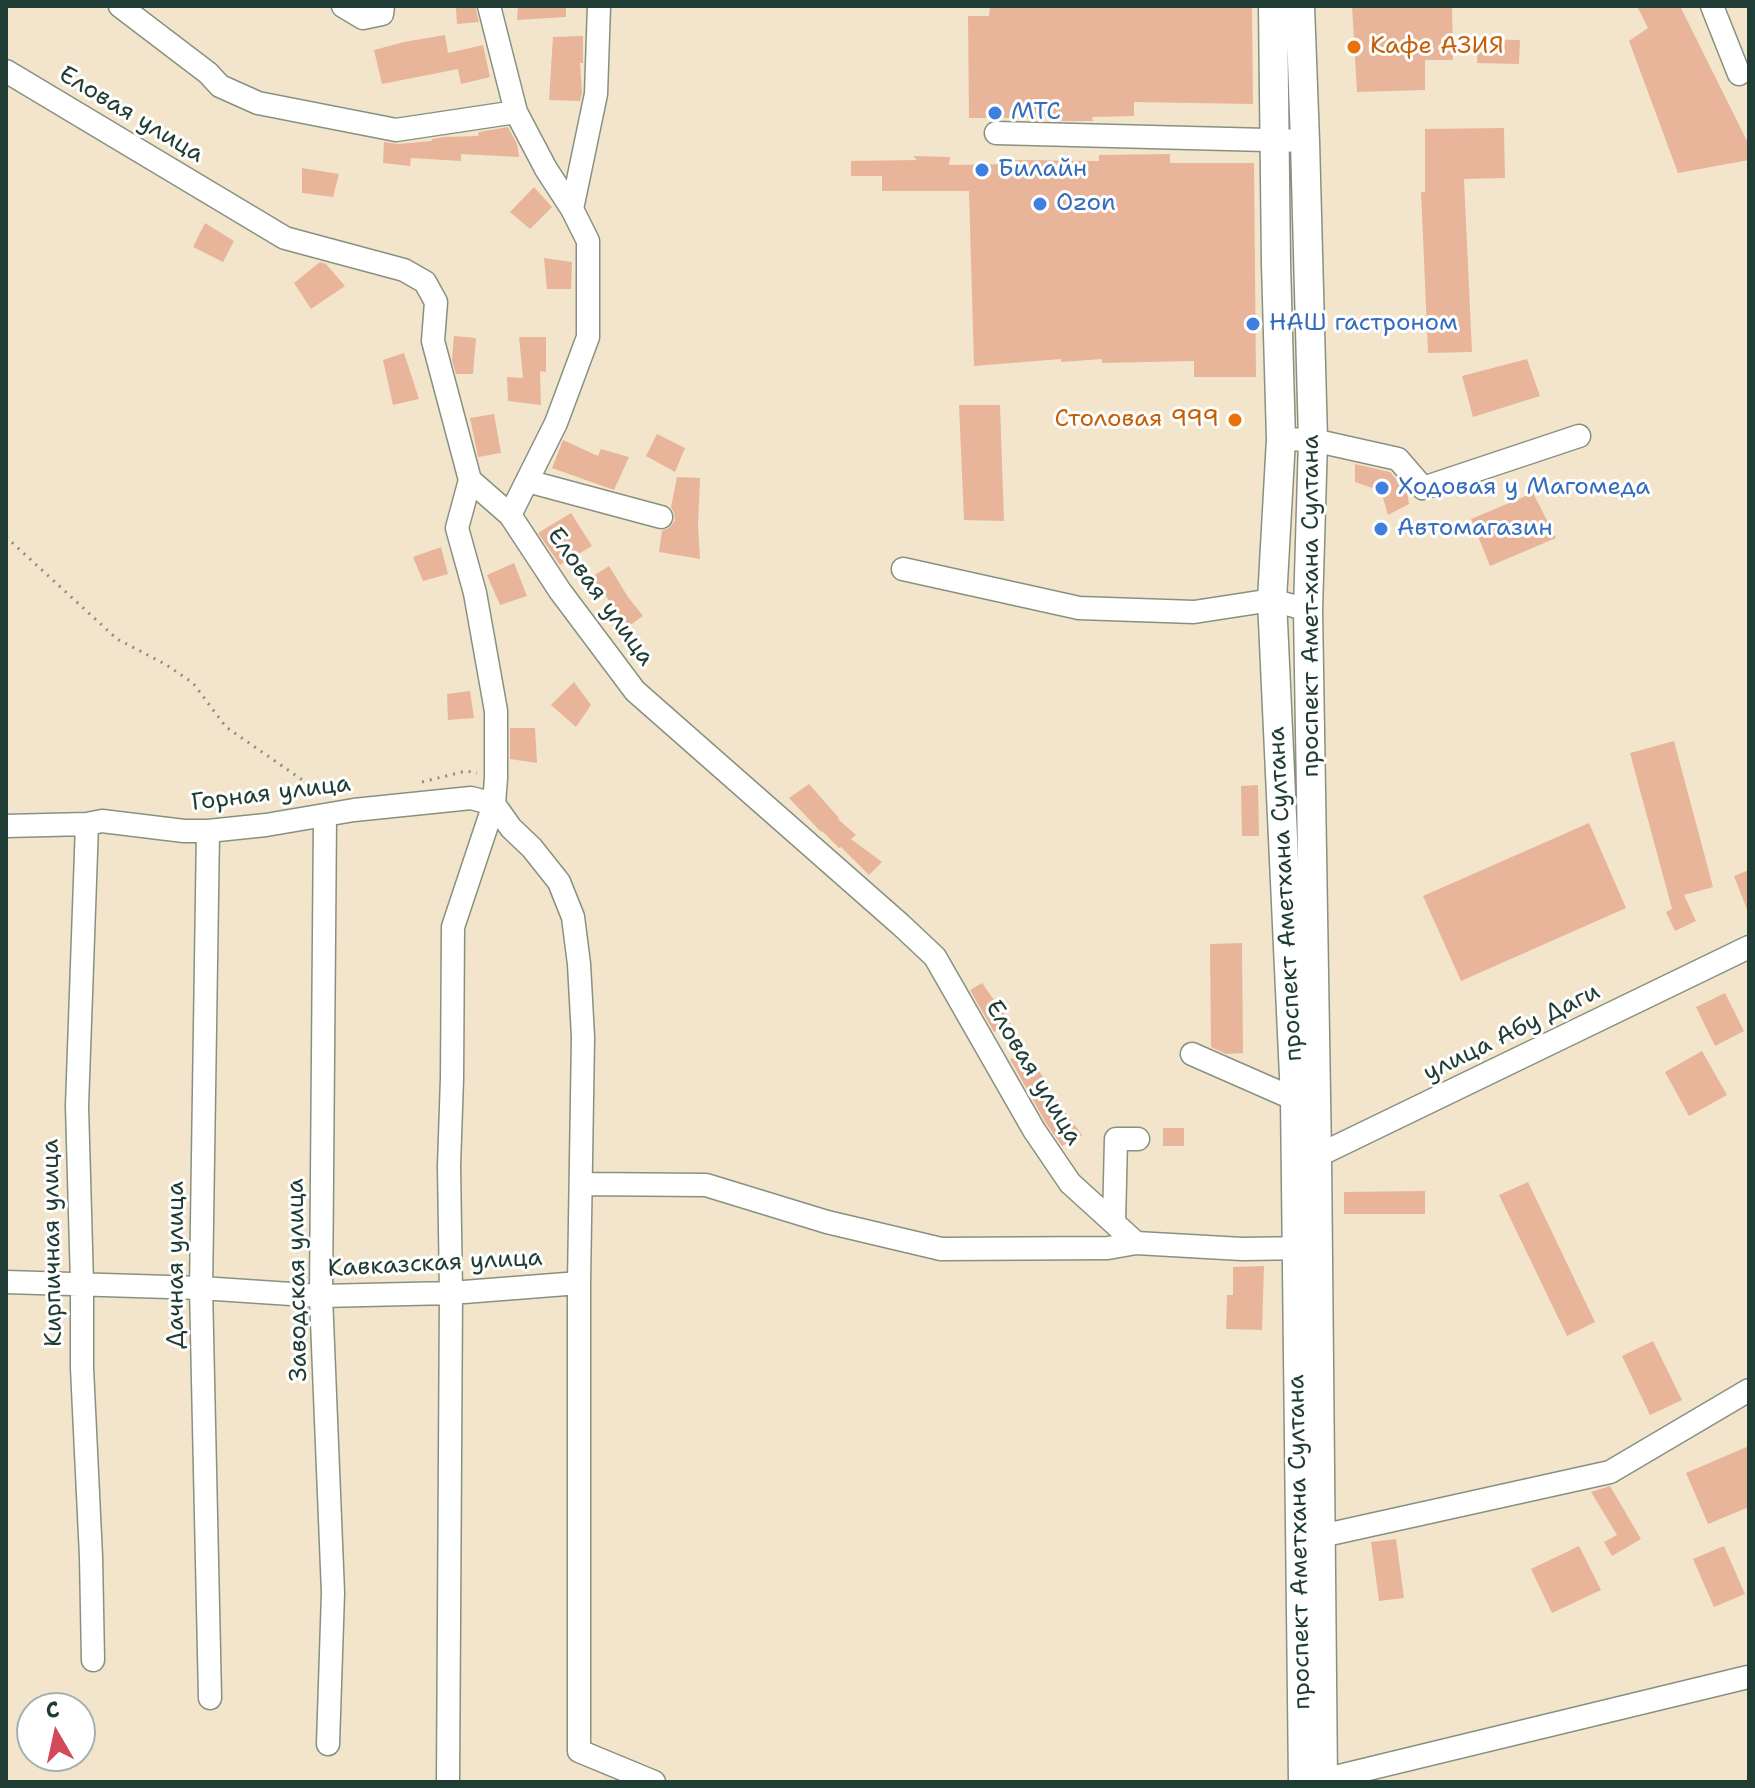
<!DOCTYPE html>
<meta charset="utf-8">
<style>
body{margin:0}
#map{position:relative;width:1755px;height:1788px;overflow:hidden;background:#f2e5cb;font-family:"Shantell Sans",sans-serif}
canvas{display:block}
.frame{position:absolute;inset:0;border:8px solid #1f3d34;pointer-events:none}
.north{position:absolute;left:16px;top:1692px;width:80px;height:80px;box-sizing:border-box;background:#fff;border:2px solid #a5b1ae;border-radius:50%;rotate:351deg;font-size:22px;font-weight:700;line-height:32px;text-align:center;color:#1f3d34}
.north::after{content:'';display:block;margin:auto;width:28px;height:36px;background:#d1495b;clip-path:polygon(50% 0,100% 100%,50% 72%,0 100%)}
</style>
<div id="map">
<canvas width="1755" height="1788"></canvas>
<div class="frame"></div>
<div class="north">С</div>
</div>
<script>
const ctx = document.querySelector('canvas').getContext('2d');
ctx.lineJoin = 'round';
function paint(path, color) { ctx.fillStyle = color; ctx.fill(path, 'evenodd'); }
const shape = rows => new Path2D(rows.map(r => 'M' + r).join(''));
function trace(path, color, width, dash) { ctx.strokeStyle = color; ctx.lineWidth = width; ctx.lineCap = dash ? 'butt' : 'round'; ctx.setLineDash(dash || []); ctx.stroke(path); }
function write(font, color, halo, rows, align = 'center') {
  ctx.font = font + ' "Shantell Sans",sans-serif'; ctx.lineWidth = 6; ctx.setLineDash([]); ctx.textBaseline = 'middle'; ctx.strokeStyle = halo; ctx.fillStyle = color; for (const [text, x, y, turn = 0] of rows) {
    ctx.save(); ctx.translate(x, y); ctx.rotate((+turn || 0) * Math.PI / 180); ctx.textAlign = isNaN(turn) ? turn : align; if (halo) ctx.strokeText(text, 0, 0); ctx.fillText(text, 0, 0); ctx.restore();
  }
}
paint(shape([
 [475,6,479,22,457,24,456,8],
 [518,6,566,6,566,17,517,20],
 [990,6,1252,6,1253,104,1134,102,1134,116,1092,117,1093,121,1062,121,1062,118,969,118,968,16,989,16],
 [1352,6,1452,6,1453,60,1425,60,1425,90,1357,92],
 [1637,6,1680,6,1749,145,1749,160,1678,173,1629,41,1648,28],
 [445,35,448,53,483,45,490,77,461,84,458,69,382,84,374,50,404,42],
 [583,36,583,63,580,63,582,93,580,101,549,100,553,37],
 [1478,39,1520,40,1519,64,1477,63],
 [508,127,517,144,519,157,461,154,461,161,411,158,410,166,383,163,384,142,398,144,432,141,432,139,445,137,478,136,479,132],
 [1504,128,1505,178,1464,179,1472,352,1428,353,1421,192,1425,192,1425,129],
 [1170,154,1170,163,1254,163,1256,377,1194,377,1194,361,1102,363,1102,359,1061,362,1061,359,974,366,969,191,882,191,882,176,851,176,851,161,917,160,913,156,950,157,949,165,1015,164,1015,160,1099,161,1099,155],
 [302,168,339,174,333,197,302,193],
 [534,187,552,207,530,229,510,212],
 [205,223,234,241,223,262,193,247],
 [544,258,572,262,571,289,547,289],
 [320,262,326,264,345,286,311,309,294,283],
 [454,336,476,338,473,374,456,374,452,360],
 [519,337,546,337,546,372,540,371,541,405,508,401,507,377,523,378],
 [404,353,419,399,393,405,383,360],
 [1527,359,1540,396,1473,417,1462,376],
 [959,405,1000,405,1004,521,964,520],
 [494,414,501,453,478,457,470,418],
 [657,434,685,448,675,472,646,456],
 [563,440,598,456,601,449,629,457,614,490,552,468],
 [1355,464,1390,472,1407,491,1409,504,1388,515,1381,491,1355,482],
 [677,477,700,478,698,527,700,559,659,552,662,531,670,527,675,520,674,513,671,507],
 [1533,493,1556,538,1490,566,1471,519],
 [571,513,592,546,560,565,538,533],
 [441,547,448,574,423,581,413,557],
 [514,563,527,596,500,605,487,575],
 [609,566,628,597,643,616,629,626,605,595,597,600,585,581],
 [574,682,591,705,576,727,551,705],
 [470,691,474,718,448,720,447,694],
 [510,728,535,728,537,763,510,759],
 [1674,741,1713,887,1684,895,1696,921,1675,931,1666,912,1672,909,1630,753],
 [809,784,839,818,838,819,856,835,851,839,882,862,869,875,841,847,839,848,822,831,821,832,789,798],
 [1258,785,1259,836,1242,836,1241,786],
 [1589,823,1626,908,1461,981,1423,896],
 [1749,870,1749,912,1748,912,1734,876],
 [1242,943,1243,1053,1226,1054,1211,1047,1210,944],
 [982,983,1011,1024,994,1032,970,990],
 [1725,993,1744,1031,1715,1046,1696,1007],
 [1702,1051,1727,1095,1689,1116,1665,1072],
 [1027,1053,1049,1086,1047,1087,1082,1135,1062,1146,1046,1123,1010,1059],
 [1163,1128,1184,1128,1184,1146,1163,1146],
 [1528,1182,1595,1322,1567,1336,1499,1195],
 [1425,1191,1425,1214,1344,1214,1344,1192],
 [1264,1266,1262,1330,1226,1329,1227,1295,1233,1295,1233,1267],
 [1653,1341,1682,1400,1650,1415,1622,1356],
 [1749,1446,1749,1507,1708,1524,1686,1473],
 [1610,1486,1641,1539,1612,1556,1604,1542,1617,1535,1591,1492],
 [1396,1539,1404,1598,1379,1601,1371,1542],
 [1579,1546,1601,1590,1552,1613,1531,1569],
 [1724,1546,1745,1594,1714,1607,1693,1559]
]), '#e8b59a');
const minor = shape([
 [120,6,208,73,220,86,258,103,396,130,516,112],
 [343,6,363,18,382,14,383,6],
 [489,6,516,112,546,169,572,209],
 [1712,6,1739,74],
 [6,71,285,238,404,270,425,282,436,302,433,341,470,480,510,515,560,591,635,691,901,925,935,957,1034,1130,1070,1183,1136,1243],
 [996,133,1305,141],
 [1281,439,1313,440,1398,459,1423,488,1579,436],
 [527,481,661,517],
 [510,515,556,423,588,337,588,241,572,209,596,94,599,6],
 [903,569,1079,608,1194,612,1272,600,1308,610],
 [494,804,511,828,532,848,559,882,573,917,579,964,583,1037,579,1283,579,1751,654,1782],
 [325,816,321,1296,333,1593,328,1744],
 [87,824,77,1106,82,1284,82,1368,91,1557,93,1660],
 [6,826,87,824,102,821,184,831,208,831,266,825,354,810,471,798,494,804],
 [208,831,201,1288,210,1698],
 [1192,1054,1308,1105],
 [1304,1152,1317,1156,1749,947],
 [581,1184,706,1185,827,1222,941,1249,1108,1248,1136,1243,1242,1249,1311,1248],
 [1114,1223,1116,1139,1138,1139],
 [6,1282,201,1288,321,1296,451,1293,579,1283],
 [1309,1531,1321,1536,1610,1472,1749,1390],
 [1311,1775,1323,1780,1748,1677],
 [448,1782,451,1293,449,1166,452,1078,453,927,494,804,496,778,496,711,475,593,457,528,470,480]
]);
const major = shape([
 [1273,6,1276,264,1281,439,1272,600,1295,1098,1303,1782],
 [1300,6,1305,141,1313,440,1308,610,1317,1156,1323,1782]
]);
trace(minor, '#889180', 25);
trace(major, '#889180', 31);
trace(shape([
 [6,537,117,639,165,664,193,683,226,727,324,795],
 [422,782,466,771,477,773]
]), '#889180', 3, [2, 6]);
trace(minor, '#fff', 22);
trace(major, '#fff', 28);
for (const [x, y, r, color] of [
 [1354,47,8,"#e8710a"],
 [995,113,8,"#3f7fe0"],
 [982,170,8,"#3f7fe0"],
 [1040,204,8,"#3f7fe0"],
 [1253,324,8,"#3f7fe0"],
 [1235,420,8,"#e8710a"],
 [1382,488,8,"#3f7fe0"],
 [1381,529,8,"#3f7fe0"]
]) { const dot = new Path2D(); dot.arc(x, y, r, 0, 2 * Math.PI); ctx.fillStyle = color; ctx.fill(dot); trace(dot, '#fff', 3); }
write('24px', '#c56008', '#fff', [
 ["Кафе АЗИЯ",1370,47],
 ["Столовая 999",1219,420,"right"]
], 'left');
write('24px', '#366cbe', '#fff', [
 ["МТС",1011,113],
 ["Билайн",998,170],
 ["Ozon",1056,204],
 ["НАШ гастроном",1269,324],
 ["Ходовая у Магомеда",1398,488],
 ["Автомагазин",1397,529]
], 'left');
write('24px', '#1f3d34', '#fff', [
 ["Еловая улица",131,115,31],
 ["Еловая улица",600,597,54],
 ["проспект Амет-хана Султана",1312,606,-90],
 ["Горная улица",271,794,-7],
 ["проспект Аметхана Султана",1286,894,-93],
 ["улица Абу Даги",1512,1033,-26],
 ["Еловая улица",1033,1073,59],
 ["Кирпичная улица",53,1243,-91],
 ["Кавказская улица",435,1264,-3],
 ["Дачная улица",177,1265,-90],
 ["Заводская улица",298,1280,-91],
 ["проспект Аметхана Султана",1300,1542,-91]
]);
</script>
